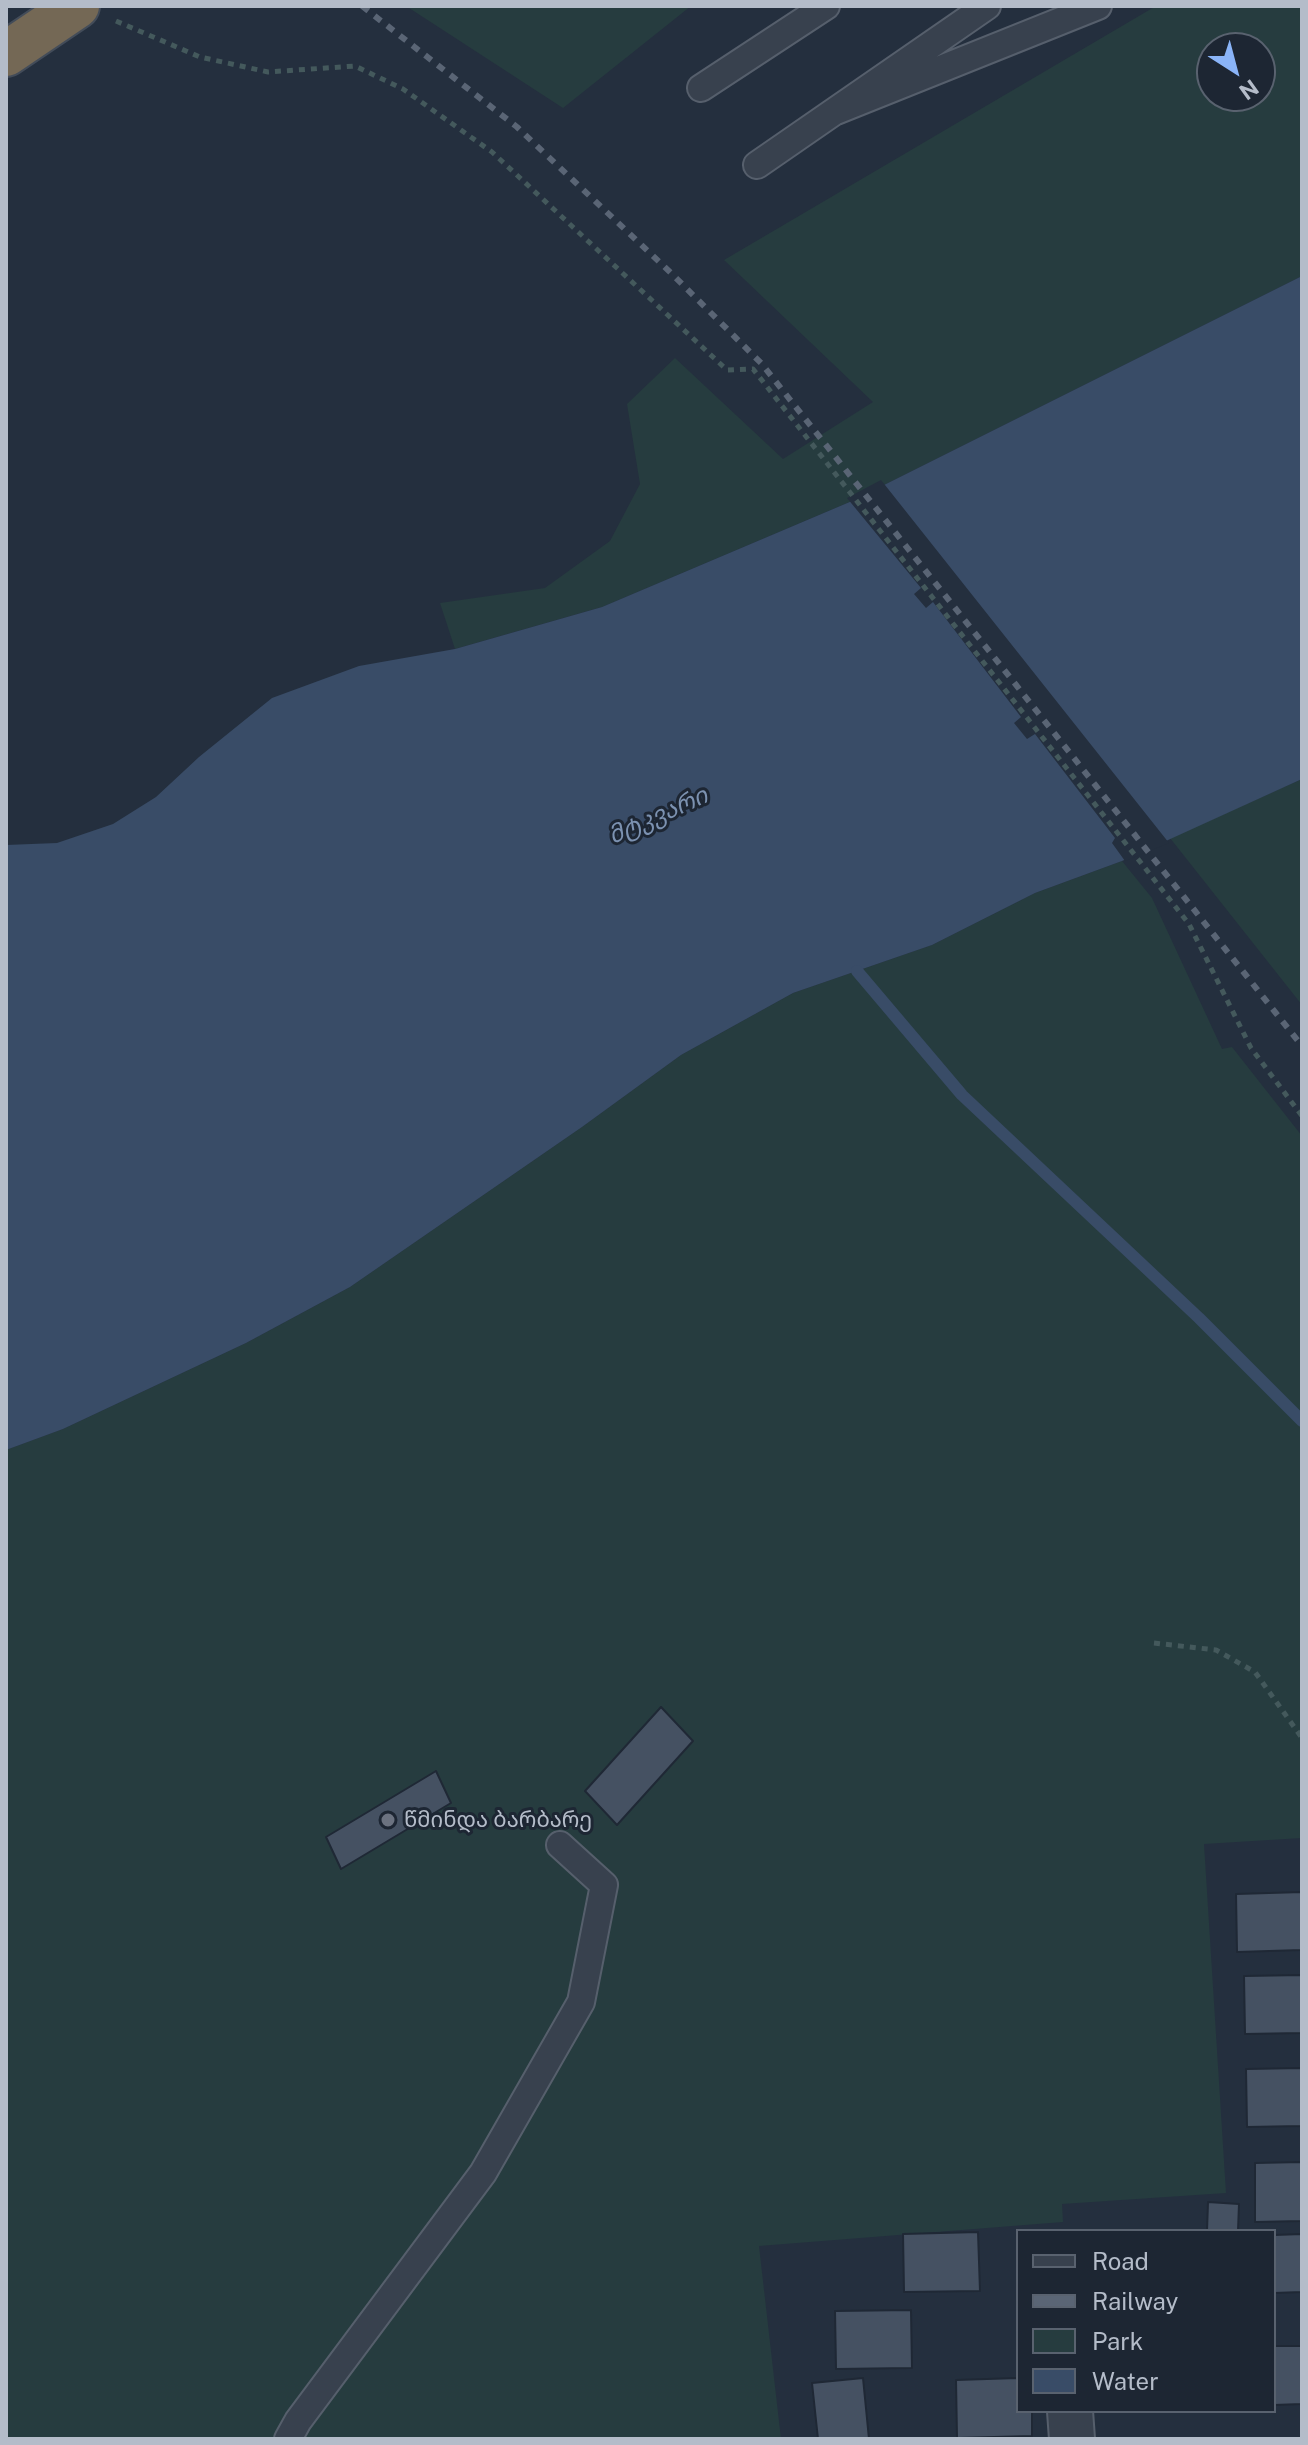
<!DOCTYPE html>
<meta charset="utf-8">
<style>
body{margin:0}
#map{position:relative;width:1308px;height:2445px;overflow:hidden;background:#242f3e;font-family:"Public Sans",sans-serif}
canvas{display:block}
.frame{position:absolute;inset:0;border:8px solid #b4bcc9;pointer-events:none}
.legend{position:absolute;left:1016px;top:2229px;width:260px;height:184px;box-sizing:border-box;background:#1d2633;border:2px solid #59626f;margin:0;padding:10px 14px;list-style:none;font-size:24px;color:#b4bcc9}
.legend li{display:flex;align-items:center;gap:16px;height:40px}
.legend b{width:40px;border:2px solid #59626f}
.north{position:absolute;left:1196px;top:32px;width:80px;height:80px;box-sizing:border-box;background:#1d2633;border:2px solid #59626f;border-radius:50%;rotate:144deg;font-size:22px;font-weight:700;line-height:32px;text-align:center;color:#b4bcc9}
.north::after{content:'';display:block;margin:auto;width:28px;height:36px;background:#8ab4f8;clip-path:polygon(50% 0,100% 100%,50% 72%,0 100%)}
</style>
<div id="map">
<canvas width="1308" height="2445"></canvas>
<div class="frame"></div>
<ul class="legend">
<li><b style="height:10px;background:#38414e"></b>Road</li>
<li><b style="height:10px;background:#5a6575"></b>Railway</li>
<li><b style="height:22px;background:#263c3f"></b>Park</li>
<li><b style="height:22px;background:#394c67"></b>Water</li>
</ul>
<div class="north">N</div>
</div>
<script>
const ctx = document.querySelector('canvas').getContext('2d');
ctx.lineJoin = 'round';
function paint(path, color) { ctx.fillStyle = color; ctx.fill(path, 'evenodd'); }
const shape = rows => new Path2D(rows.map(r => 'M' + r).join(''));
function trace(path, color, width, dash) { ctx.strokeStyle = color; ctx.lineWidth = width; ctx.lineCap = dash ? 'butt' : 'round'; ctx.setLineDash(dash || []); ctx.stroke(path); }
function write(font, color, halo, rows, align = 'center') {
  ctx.font = font + ' "Public Sans","Noto Sans Georgian",sans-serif'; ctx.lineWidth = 6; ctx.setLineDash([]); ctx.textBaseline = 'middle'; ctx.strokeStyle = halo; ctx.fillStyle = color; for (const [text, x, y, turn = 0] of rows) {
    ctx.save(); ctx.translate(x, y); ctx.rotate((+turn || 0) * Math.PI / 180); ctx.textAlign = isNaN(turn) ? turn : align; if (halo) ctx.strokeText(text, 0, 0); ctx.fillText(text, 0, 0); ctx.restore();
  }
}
paint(shape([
 [406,6,691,6,563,108],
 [1156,6,1302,6,1302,276,852,501,602,607,455,649,440,603,545,588,610,541,640,484,627,404,675,358,783,459,873,402,724,260],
 [1212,48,1260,48,1260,96,1212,96],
 [1302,779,1302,1005,1170,838],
 [1122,861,1152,898,1222,1049,1232,1047,1302,1136,1302,1838,1204,1844,1226,2193,1062,2204,1063,2222,759,2246,781,2439,6,2439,6,1450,63,1429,246,1343,350,1287,582,1127,681,1055,793,993,932,945,1035,893]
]), '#263c3f');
paint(shape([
 [1302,276,1302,779,1122,861,1035,893,932,945,793,993,681,1055,582,1127,350,1287,246,1343,63,1429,6,1450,6,845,57,843,113,824,156,797,199,757,272,698,359,666,455,649,602,607,852,501]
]), '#394c67');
paint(shape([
 [881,480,1169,843,1125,861,1112,843,1115,838,1035,734,1027,739,1014,723,1021,717,933,602,926,608,914,594,921,588,847,498]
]), '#242f3e');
trace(shape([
 [857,971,962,1095,1199,1318,1302,1421]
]), '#394c67', 12);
const building = shape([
 [661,1707,693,1741,617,1825,585,1791,661,1707],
 [436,1771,451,1803,341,1869,326,1837,436,1771],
 [1302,1892,1302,1950,1237,1952,1236,1894,1302,1892],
 [1302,1975,1302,2033,1245,2034,1244,1976,1302,1975],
 [1302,2068,1302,2126,1247,2127,1246,2069,1302,2068],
 [1302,2162,1302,2221,1255,2222,1255,2163,1302,2162],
 [1208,2202,1239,2204,1238,2231,1207,2231,1208,2202],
 [978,2232,980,2291,904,2292,903,2234,978,2232],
 [1302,2234,1302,2292,1274,2293,1274,2235,1302,2234],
 [911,2310,912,2368,836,2369,835,2311,911,2310],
 [1274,2346,1302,2346,1302,2404,1274,2405,1274,2346],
 [863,2378,869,2439,818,2439,812,2383,863,2378],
 [1018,2378,1018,2411,1032,2411,1032,2436,957,2438,956,2380,1018,2378]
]);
paint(building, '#455162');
trace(building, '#1f2835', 2);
const lane = shape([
 [701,88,826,6],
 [836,111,1098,6],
 [757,165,987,6],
 [288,2439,298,2421,483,2173,581,2002,604,1885,560,1845]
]);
const street = shape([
 [1070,2411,1072,2439]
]);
const highway = shape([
 [6,54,77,6]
]);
trace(lane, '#565f6c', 30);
trace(street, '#565f6c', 48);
trace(highway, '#434c59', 48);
trace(shape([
 [116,21,200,57,268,72,355,66,403,89,492,152,727,370,753,369,1189,924,1251,1048,1302,1116],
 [1154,1643,1216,1650,1255,1672,1302,1738]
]), '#44595c', 5, [6, 6]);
trace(lane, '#38414e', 26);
trace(street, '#38414e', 44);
trace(highway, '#746855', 44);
trace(shape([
 [362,6,517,127,672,274,761,363,1302,1046]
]), '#5a6575', 6, [8, 8]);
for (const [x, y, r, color] of [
 [388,1820,8,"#6b7280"]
]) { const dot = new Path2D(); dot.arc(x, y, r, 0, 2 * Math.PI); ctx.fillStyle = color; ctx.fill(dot); trace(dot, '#1d2633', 3); }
write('22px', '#b4bcc9', '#1d2633', [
 ["წმინდა ბარბარე",404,1820]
], 'left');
write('italic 24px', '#7c92b1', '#1d2633', [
 ["მტკვარი",658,816,-24]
]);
</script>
